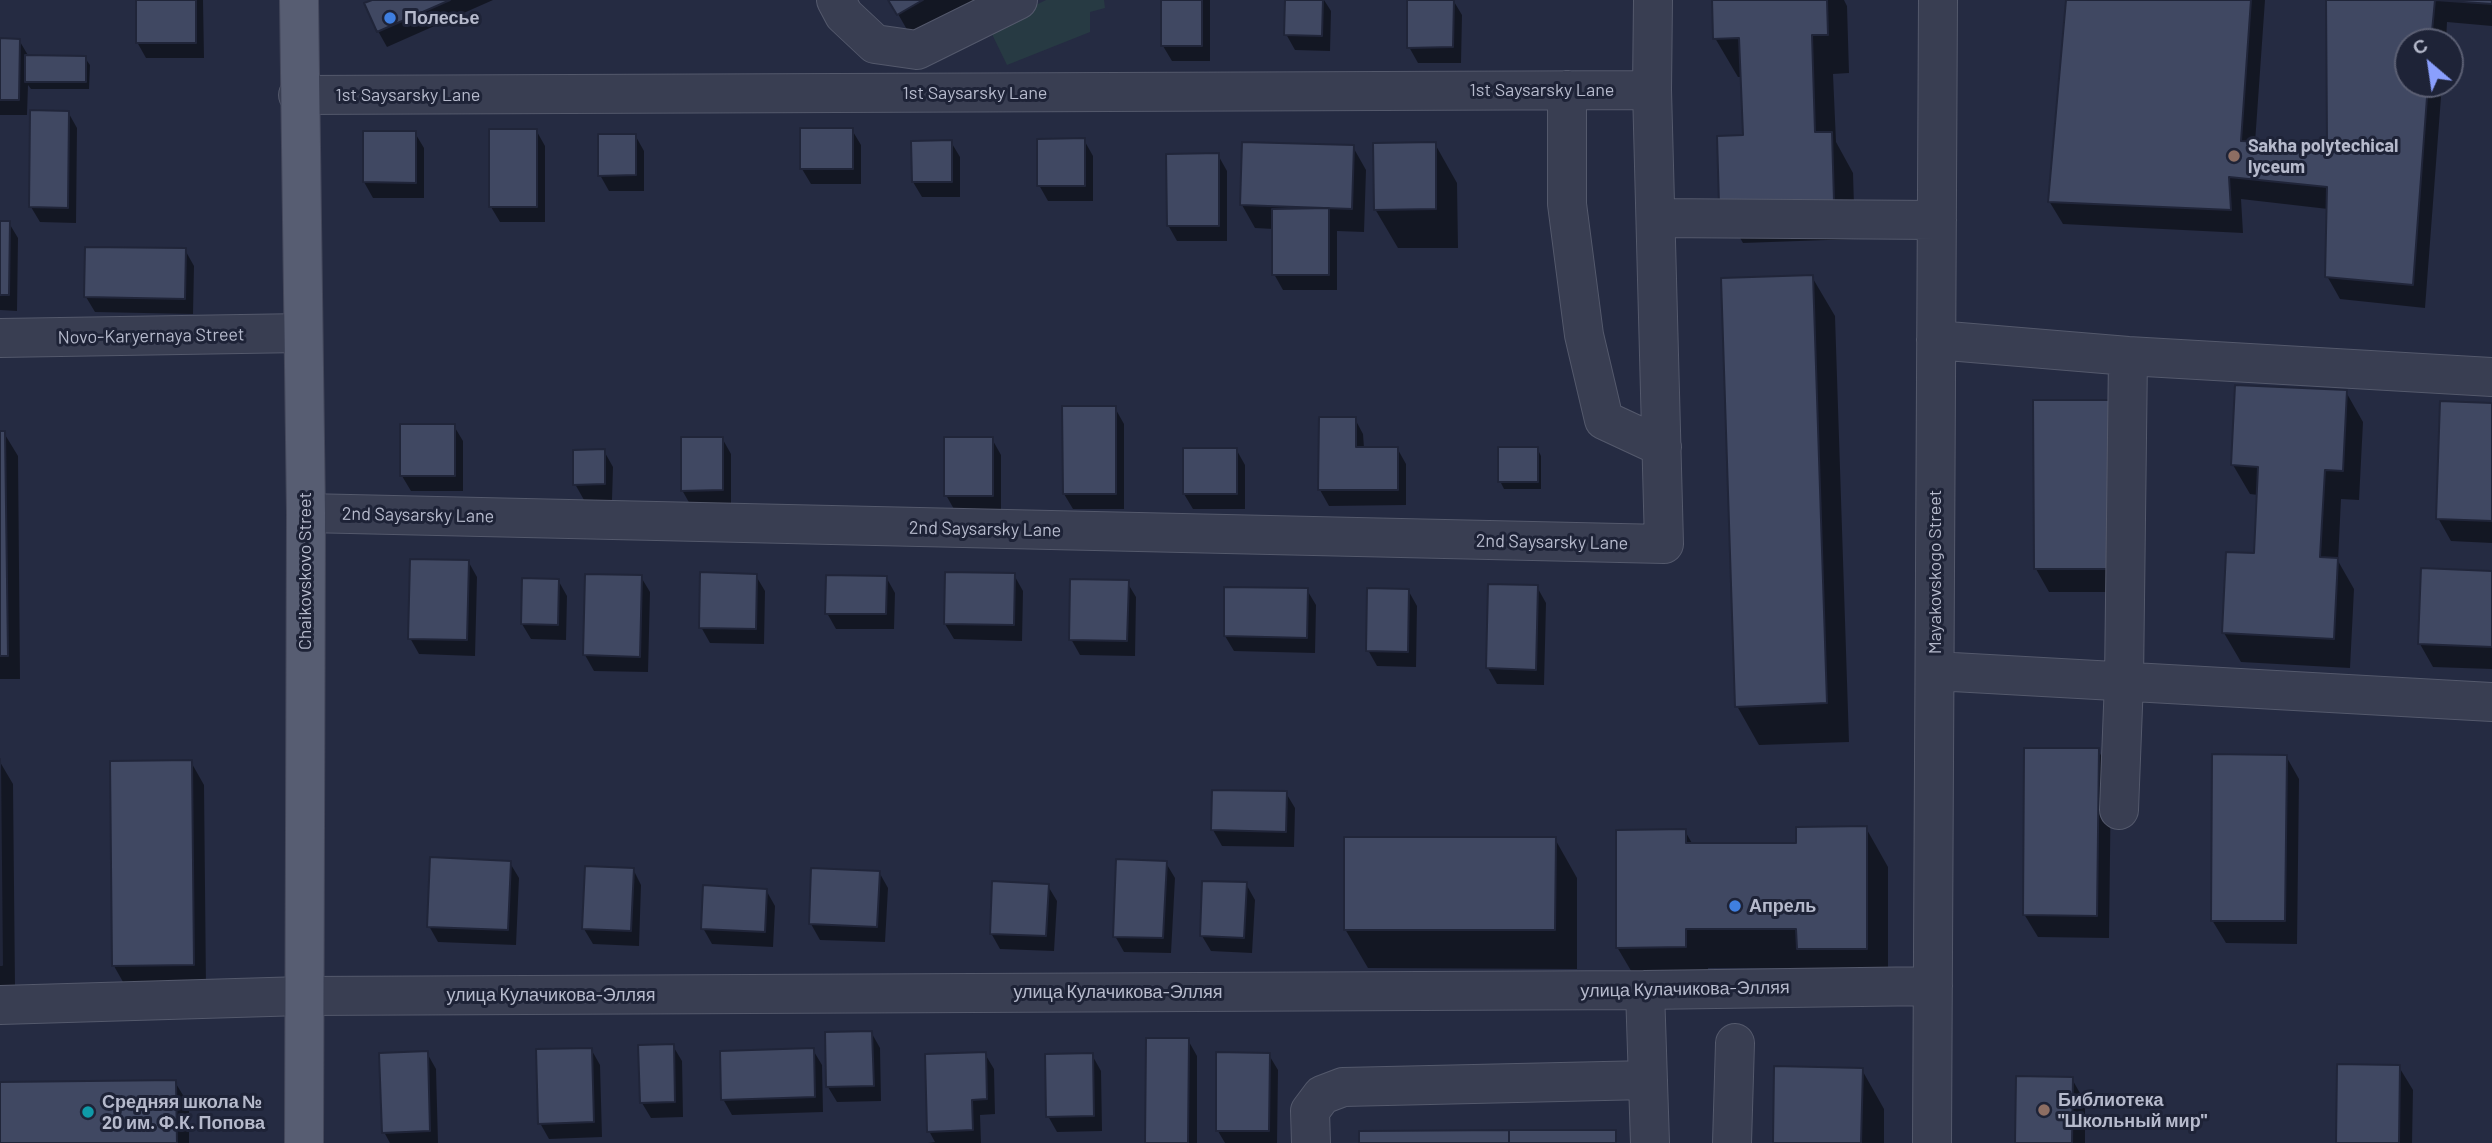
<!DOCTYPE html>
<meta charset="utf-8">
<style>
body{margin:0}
#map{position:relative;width:2492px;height:1143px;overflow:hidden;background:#252b42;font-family:Barlow,sans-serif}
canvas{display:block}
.north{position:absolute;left:2394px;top:28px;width:70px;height:70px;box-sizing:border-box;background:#1e2337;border:2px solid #5b5f73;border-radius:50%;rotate:331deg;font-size:19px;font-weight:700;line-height:28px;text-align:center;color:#b6bacc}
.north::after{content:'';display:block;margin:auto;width:24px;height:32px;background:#8a9ffd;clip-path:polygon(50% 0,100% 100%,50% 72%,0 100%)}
</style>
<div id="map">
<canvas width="2492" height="1143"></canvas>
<div class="north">С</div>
</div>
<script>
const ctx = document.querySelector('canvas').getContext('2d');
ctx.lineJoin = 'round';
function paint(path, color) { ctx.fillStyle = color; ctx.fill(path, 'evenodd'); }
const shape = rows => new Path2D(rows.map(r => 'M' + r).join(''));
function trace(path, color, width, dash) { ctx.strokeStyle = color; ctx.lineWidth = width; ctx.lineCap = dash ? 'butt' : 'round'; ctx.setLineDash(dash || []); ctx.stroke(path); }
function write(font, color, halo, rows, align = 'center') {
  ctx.font = font + ' Barlow,sans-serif'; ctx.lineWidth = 6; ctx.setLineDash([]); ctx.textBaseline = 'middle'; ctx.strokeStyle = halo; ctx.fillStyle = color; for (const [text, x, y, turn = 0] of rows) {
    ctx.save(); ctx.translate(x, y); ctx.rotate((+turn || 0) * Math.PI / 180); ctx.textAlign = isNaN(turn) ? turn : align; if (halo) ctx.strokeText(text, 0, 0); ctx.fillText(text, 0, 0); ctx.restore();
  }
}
paint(shape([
 [1046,0,1104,0,1105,8,1090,12,1090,32,1007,65,989,28]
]), '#273a43');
paint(shape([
 [138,0,203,0,204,58,146,58,137,42],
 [376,0,493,0,387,47,378,31],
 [890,0,1032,0,925,61],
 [1162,0,1210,0,1210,61,1172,61,1163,46],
 [1287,0,1324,0,1331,11,1330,51,1295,50,1286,34],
 [1409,0,1453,0,1462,15,1461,63,1418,63,1409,47],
 [1714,0,1844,0,1847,6,1849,73,1833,74,1836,142,1853,173,1855,239,1743,243,1721,204,1744,137,1742,77,1738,77,1715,38],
 [2068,0,2265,0,2255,143,2329,146,2328,0,2492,0,2492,26,2447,22,2446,42,2408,42,2408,84,2442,84,2425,308,2340,299,2327,276,2328,209,2241,199,2243,233,2063,224,2049,201],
 [0,40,19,40,29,57,85,58,90,65,89,89,31,89,28,85,27,115,0,115],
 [68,112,77,128,76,223,40,222,31,207],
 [536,130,545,146,545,222,500,222,491,207],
 [852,130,861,145,861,184,811,184,802,169],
 [415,133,424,148,424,198,373,198,364,182],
 [635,135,644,151,644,191,609,191,600,175],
 [1084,140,1093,156,1093,201,1048,201,1039,185],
 [951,142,960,157,960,197,922,197,913,182],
 [1435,144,1457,183,1458,248,1398,248,1375,209],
 [1353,147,1366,170,1364,232,1337,231,1337,290,1283,290,1274,274,1274,229,1255,228,1242,205],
 [1218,155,1227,171,1227,241,1177,241,1168,225],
 [0,223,9,223,18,238,17,311,0,310],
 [185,250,194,266,193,314,95,312,86,297],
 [1812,277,1835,316,1849,742,1759,745,1737,706],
 [2346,392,2363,422,2359,500,2341,499,2338,561,2354,589,2350,668,2241,662,2224,633,2255,555,2258,495,2250,494,2233,465],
 [2035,402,2122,592,2049,592,2036,569],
 [2492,405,2492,543,2451,541,2438,518],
 [1115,408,1124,424,1124,509,1073,509,1064,494],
 [1355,419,1363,434,1364,448,1397,448,1406,464,1406,505,1329,506,1320,490],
 [454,426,463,441,463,491,411,491,402,476],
 [0,433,4,433,18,456,20,679,0,679],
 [722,438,731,454,731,505,691,506,682,490],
 [992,439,1001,455,1001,511,955,511,946,495],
 [1537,448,1541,456,1541,489,1504,489,1500,481],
 [1236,449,1245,465,1245,509,1193,509,1184,494],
 [604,451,613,467,612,500,584,500,575,484],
 [468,561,477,577,475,656,419,654,410,638],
 [2492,572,2492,669,2433,667,2420,644],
 [1014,575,1023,591,1022,641,954,639,945,624],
 [756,576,765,591,764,644,710,643,701,627],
 [641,577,650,592,648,672,594,671,585,655],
 [886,577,895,593,894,629,836,629,827,613],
 [558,580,567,596,566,640,531,639,522,624],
 [1127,582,1136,597,1135,656,1080,655,1071,639],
 [1537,587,1546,603,1544,685,1497,684,1488,668],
 [1307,590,1316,605,1315,653,1234,651,1225,636],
 [1408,590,1417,606,1416,667,1377,666,1368,650],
 [2098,750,2111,773,2109,938,2038,937,2024,914],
 [2286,756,2299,779,2297,944,2226,943,2212,920],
 [0,762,13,784,15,987,0,987],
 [191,762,204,785,206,988,127,989,114,966],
 [1214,791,1286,793,1295,808,1294,847,1222,846,1213,830],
 [1866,828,1888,867,1888,987,1821,987,1810,968,1708,968,1708,986,1640,986,1617,947,1685,831,1693,845,1798,845],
 [1555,839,1577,878,1577,969,1368,968,1345,929],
 [510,863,519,878,516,945,438,942,429,926],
 [1166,863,1175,878,1171,953,1124,952,1115,936],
 [633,869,641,885,639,946,593,944,584,929],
 [879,872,888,888,885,942,820,940,811,924],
 [1246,884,1255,900,1252,953,1211,951,1202,936],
 [1048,886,1057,901,1054,951,1000,949,991,933],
 [766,890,775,906,773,947,712,944,703,928],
 [871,1032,880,1048,881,1101,837,1102,828,1087],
 [1188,1040,1197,1056,1197,1143,1147,1143],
 [673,1046,682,1061,683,1117,651,1118,642,1103],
 [591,1049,600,1065,602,1137,549,1139,540,1123],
 [813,1050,822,1065,823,1112,732,1115,723,1099],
 [427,1053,436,1069,438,1143,390,1143,384,1132],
 [985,1054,994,1069,995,1114,980,1115,981,1143,928,1143,935,1142,929,1131],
 [1092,1055,1101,1071,1102,1131,1057,1132,1048,1116],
 [1269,1055,1278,1070,1277,1143,1225,1143,1218,1131],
 [2399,1067,2413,1090,2412,1143,2338,1143],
 [1862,1070,1884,1109,1884,1143,1775,1143],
 [2072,1079,2085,1102,2085,1143,2017,1143],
 [175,1082,189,1105,189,1143,0,1143,0,1083]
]), '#0007');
const building = shape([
 [136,0,196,0,196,43,136,43,136,0],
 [372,0,450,0,377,32,364,3,372,0],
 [888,0,923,0,897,15,888,0],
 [1161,0,1202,0,1202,46,1161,46,1161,0],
 [1285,0,1323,0,1322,36,1284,35,1285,0],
 [1407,0,1454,0,1453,47,1407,48,1407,0],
 [1712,0,1827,0,1828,35,1812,35,1815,132,1832,132,1834,201,1719,205,1717,136,1743,135,1739,38,1713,39,1712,0],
 [2066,0,2251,0,2241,141,2327,144,2326,0,2492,0,2492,4,2435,0,2431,42,2408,42,2408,84,2428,84,2413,285,2325,277,2327,187,2229,177,2231,210,2048,202,2066,0],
 [0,38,20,39,19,100,0,100,0,38],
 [25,55,86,56,86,82,25,82,25,55],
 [30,110,69,111,68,208,29,207,30,110],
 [800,128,853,128,853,169,800,169,800,128],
 [489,129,537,129,537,207,489,207,489,129],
 [363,131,416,131,416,183,363,182,363,131],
 [598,134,636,134,636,175,598,176,598,134],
 [1085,138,1085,186,1037,186,1037,139,1085,138],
 [952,140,952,182,912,182,911,141,952,140],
 [1242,142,1354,145,1352,209,1240,205,1242,142],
 [1436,142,1436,209,1374,210,1373,143,1436,142],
 [1219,153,1219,226,1167,226,1166,154,1219,153],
 [1329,208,1329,275,1272,275,1272,209,1329,208],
 [0,221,10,221,9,295,0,295,0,221],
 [85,247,186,248,185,299,84,297,85,247],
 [1813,275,1827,703,1735,707,1721,278,1813,275],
 [2235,385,2347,390,2343,471,2325,470,2320,557,2338,558,2334,639,2222,633,2226,552,2254,553,2258,467,2231,465,2235,385],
 [2033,400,2109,400,2110,569,2034,569,2033,400],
 [2440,401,2492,403,2492,521,2436,519,2440,401],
 [1062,406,1116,406,1116,494,1063,494,1062,406],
 [1319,417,1356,417,1356,447,1398,447,1398,490,1318,490,1319,417],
 [400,424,455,424,455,476,400,476,400,424],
 [0,431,5,431,8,656,0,656,0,431],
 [681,437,723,437,723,490,681,491,681,437],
 [944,437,993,437,993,496,944,496,944,437],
 [1498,447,1538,447,1538,482,1498,482,1498,447],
 [1183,448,1237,448,1237,494,1183,494,1183,448],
 [605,449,605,484,573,485,573,450,605,449],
 [410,559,469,560,467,640,408,639,410,559],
 [2421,568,2492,571,2492,647,2418,644,2421,568],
 [700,572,757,574,756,629,699,628,700,572],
 [945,572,1015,573,1014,625,944,624,945,572],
 [585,574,642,575,640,657,583,655,585,574],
 [826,575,887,576,886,614,825,614,826,575],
 [522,578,559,579,558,625,521,624,522,578],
 [1070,579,1129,580,1127,641,1069,640,1070,579],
 [1488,584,1538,585,1536,670,1486,668,1488,584],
 [1224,587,1308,588,1307,638,1224,636,1224,587],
 [1367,588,1409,589,1408,652,1366,651,1367,588],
 [2024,748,2099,748,2097,916,2023,915,2024,748],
 [2212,754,2287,755,2285,921,2211,921,2212,754],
 [0,759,2,965,0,965,0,759],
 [192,760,194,965,112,966,110,761,192,760],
 [1212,790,1287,791,1286,832,1211,830,1212,790],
 [1867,826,1867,949,1797,949,1796,929,1686,929,1686,947,1616,948,1616,830,1686,829,1686,843,1796,843,1796,827,1867,826],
 [1344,837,1556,837,1555,930,1344,930,1344,837],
 [430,857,511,861,508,930,427,927,430,857],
 [1116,859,1167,861,1163,938,1113,937,1116,859],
 [585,866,634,868,631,931,582,929,585,866],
 [811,868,880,871,877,927,809,924,811,868],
 [992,881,1049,884,1046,936,990,934,992,881],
 [1202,881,1247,882,1244,938,1200,936,1202,881],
 [703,885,767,889,765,932,701,929,703,885],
 [872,1031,874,1086,826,1087,825,1032,872,1031],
 [1146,1038,1189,1038,1188,1143,1145,1143,1146,1038],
 [674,1044,675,1102,640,1103,638,1045,674,1044],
 [592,1048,594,1122,538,1124,536,1049,592,1048],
 [814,1048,815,1097,721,1100,720,1051,814,1048],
 [428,1051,430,1131,382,1133,379,1053,428,1051],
 [986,1052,987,1099,972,1100,973,1130,927,1132,925,1054,986,1052],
 [1216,1052,1270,1053,1269,1131,1216,1131,1216,1052],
 [1093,1053,1094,1116,1046,1117,1045,1054,1093,1053],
 [2337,1064,2400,1065,2399,1143,2336,1143,2337,1064],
 [1774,1066,1863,1068,1861,1143,1773,1143,1774,1066],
 [2016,1076,2073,1077,2072,1143,2015,1143,2016,1076],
 [176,1080,177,1143,0,1143,0,1082,176,1080],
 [1509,1130,1509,1143,1359,1143,1359,1131,1509,1130],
 [1509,1130,1616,1130,1616,1143,1509,1143,1509,1130]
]);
paint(building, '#404862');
trace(building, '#202539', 2);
const minor = shape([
 [836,0,844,15,875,44,917,50,1018,0],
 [1567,90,1567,204,1584,335,1604,420,1662,447],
 [298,95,1652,90],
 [1656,218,1937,220],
 [0,338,302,333],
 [1936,340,2128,356,2492,377],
 [306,513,1664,544,1652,90,1653,0],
 [1935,671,2492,702],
 [2119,810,2124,681,2128,356],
 [1645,990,1650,1143],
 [0,1005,303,996,1645,990,1933,986],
 [1311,1143,1310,1111,1322,1095,1343,1087,1648,1080],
 [1732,1143,1735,1043],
 [1932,1143,1938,0]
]);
const major = shape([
 [299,0,306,513,304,1143]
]);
trace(minor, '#54596c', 40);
trace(major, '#43475b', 40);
trace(minor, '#393e52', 38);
trace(major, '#575d72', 38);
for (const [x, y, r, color] of [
 [390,18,7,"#3f7fe0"],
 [2234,156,7,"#8d6e63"],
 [1735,906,7,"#3f7fe0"],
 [2044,1110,7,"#8d6e63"],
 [88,1112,7,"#0f9aa8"]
]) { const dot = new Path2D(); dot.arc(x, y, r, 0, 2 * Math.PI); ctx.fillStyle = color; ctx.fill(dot); trace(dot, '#1e2337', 2.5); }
write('bold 18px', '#b6bacc', '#1e2337', [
 ["Полесье",404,18],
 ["Sakha polytechical",2248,146],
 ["lyceum",2248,167],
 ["Апрель",1749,906],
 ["Библиотека",2058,1100],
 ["\"Школьный мир\"",2058,1121],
 ["Средняя школа №",102,1102],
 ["20 им. Ф.К. Попова",102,1123]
], 'left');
write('18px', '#b6bacc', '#1e2337', [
 ["1st Saysarsky Lane",1542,90],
 ["1st Saysarsky Lane",975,93],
 ["1st Saysarsky Lane",408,95],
 ["Novo-Karyernaya Street",151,336,-1],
 ["2nd Saysarsky Lane",418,515,1],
 ["2nd Saysarsky Lane",985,529,1],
 ["2nd Saysarsky Lane",1552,542,1],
 ["Chaikovskovo Street",305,571,-90],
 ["Mayakovskogo Street",1935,572,-90],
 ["улица Кулачикова-Элляя",1685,989,-1],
 ["улица Кулачикова-Элляя",1118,992],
 ["улица Кулачикова-Элляя",551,995]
]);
</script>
